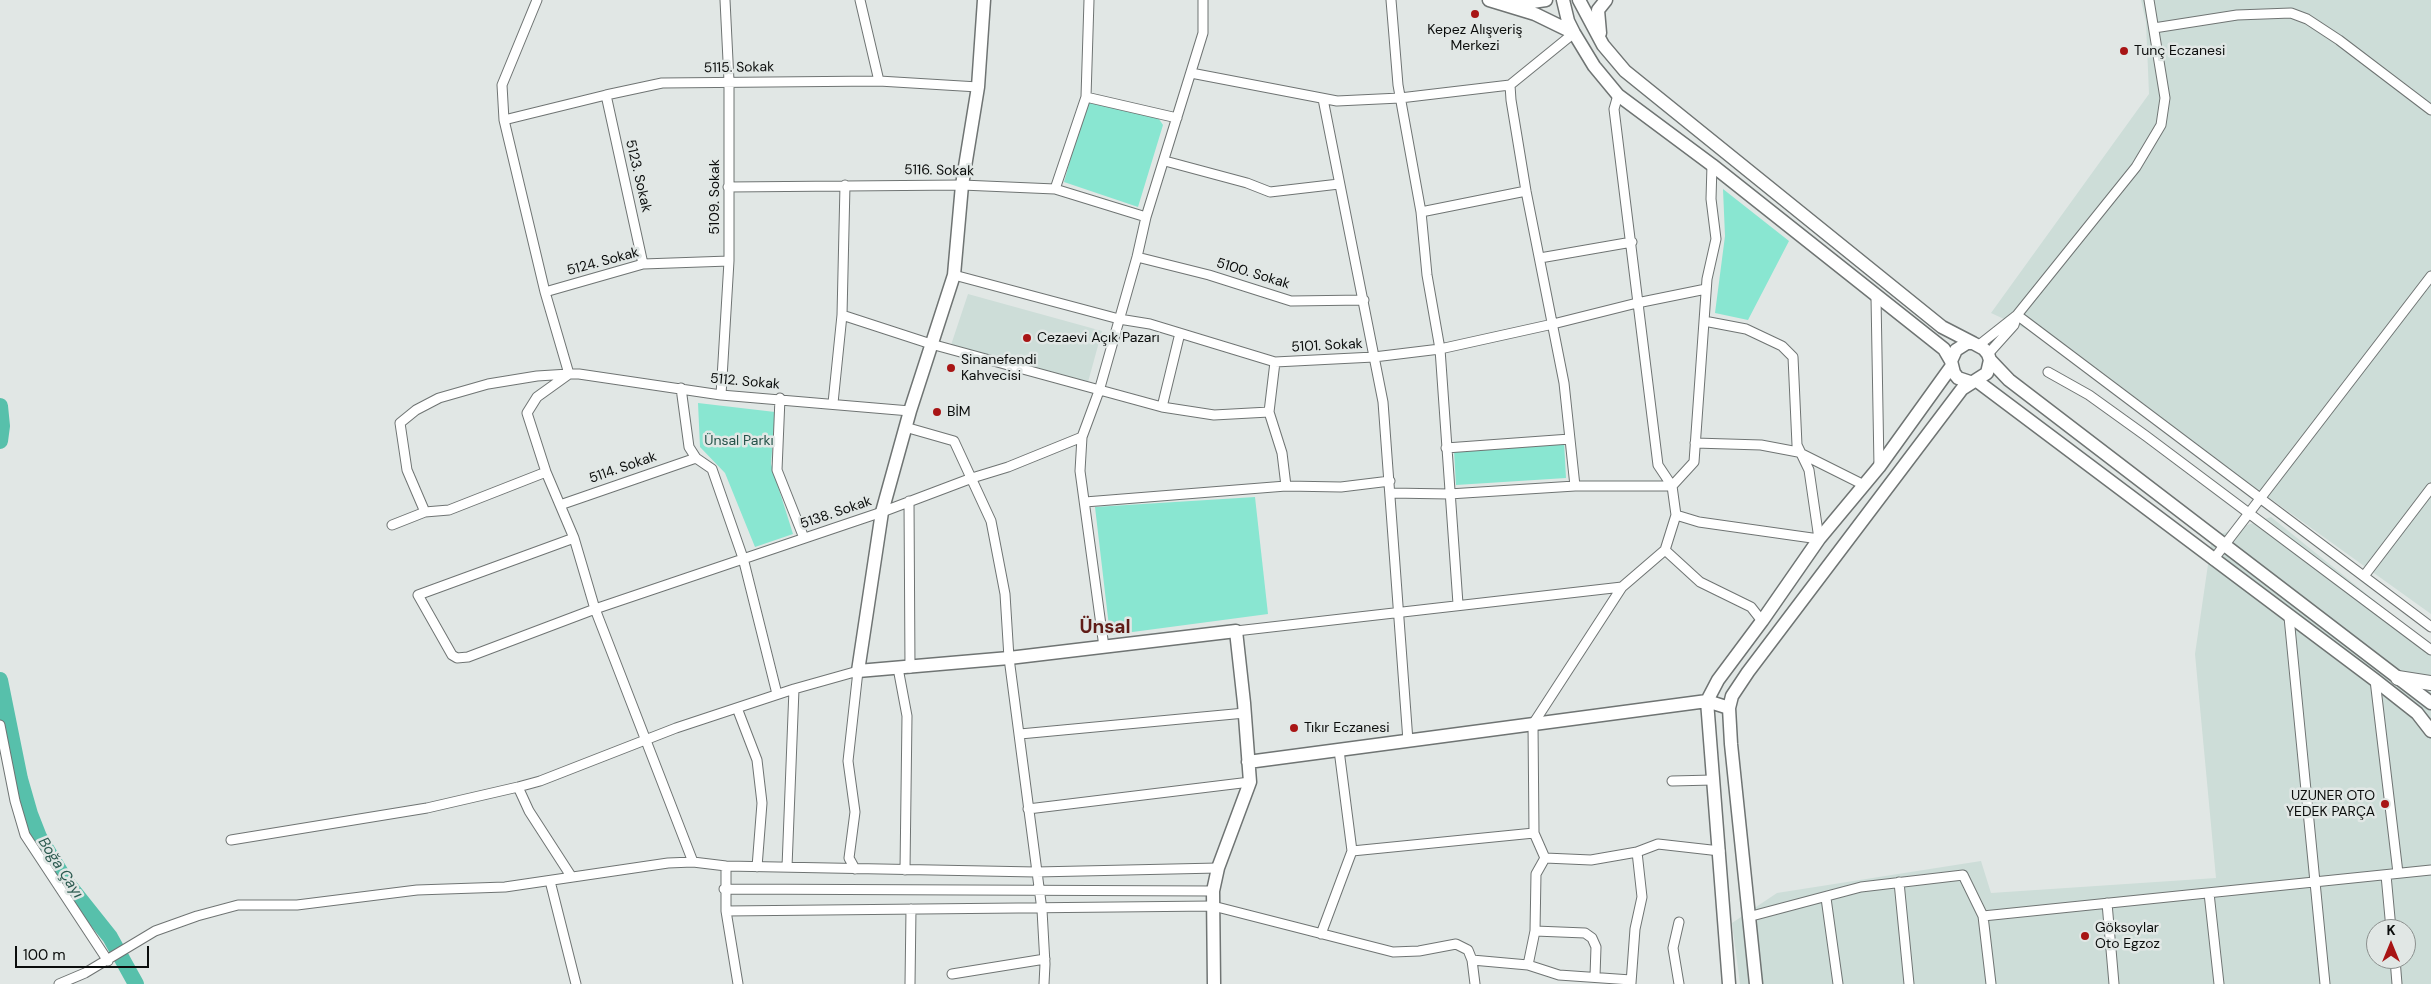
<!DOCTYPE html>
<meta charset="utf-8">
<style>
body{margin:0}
#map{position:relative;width:2431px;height:984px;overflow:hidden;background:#e1e7e5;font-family:"DM Sans",sans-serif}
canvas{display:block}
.north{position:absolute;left:2366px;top:919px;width:50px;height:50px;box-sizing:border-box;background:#e1e7e5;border:1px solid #8b908e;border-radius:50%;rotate:0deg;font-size:14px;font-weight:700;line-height:20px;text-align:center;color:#0b0d0c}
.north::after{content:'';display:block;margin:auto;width:18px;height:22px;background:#a81515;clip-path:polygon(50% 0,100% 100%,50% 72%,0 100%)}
.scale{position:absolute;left:15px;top:946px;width:134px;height:22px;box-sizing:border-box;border:2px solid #0b0d0c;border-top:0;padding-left:6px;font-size:15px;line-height:18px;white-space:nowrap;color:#0b0d0c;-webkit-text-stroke:4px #e1e7e5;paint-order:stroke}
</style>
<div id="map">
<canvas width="2431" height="984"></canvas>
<div class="north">K</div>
<div class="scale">100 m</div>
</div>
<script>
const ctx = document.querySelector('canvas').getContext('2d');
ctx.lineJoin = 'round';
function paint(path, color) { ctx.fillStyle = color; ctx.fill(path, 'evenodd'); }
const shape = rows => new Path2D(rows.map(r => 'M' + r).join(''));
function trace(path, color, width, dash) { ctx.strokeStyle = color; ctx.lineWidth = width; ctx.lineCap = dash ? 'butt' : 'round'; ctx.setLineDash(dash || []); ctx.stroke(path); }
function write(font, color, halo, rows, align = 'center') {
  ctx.font = font + ' "DM Sans",sans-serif'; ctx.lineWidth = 5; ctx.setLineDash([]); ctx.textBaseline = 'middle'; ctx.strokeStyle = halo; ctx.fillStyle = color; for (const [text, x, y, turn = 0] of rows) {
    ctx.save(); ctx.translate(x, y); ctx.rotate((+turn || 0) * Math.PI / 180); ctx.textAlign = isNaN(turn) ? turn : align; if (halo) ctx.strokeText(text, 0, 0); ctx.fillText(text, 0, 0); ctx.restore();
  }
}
paint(shape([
 [2141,0,2431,0,2431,614,2243,479,2074,351,1991,313,2149,94,2146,22],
 [968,294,1102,331,1088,382,951,345],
 [2271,517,2431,646,2431,984,1740,984,1732,923,1777,893,1981,861,1991,893,2216,878,2195,654,2212,537],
 [2376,929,2406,929,2406,959,2376,959]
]), '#cdddd8');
paint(shape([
 [1089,102,1126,109,1158,118,1161,122,1163,125,1138,207,1064,182,1086,104],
 [1723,189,1789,241,1748,320,1715,313,1725,236],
 [698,403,775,412,771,464,793,534,755,547,725,473,700,447],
 [1564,442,1566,478,1456,485,1454,450],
 [1255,497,1268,614,1110,635,1095,507]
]), '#89e6d1');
trace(shape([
 [0,406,2,426,0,441],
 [0,680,20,779,30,814,39,837,67,883,110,937,136,984]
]), '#57c0ab', 16);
const street = shape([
 [860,0,879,81],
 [1391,0,1398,85,1421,212,1427,275,1440,349,1458,604],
 [2154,28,2237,15,2291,13,2307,19,2339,40,2431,110],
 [1191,73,1337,101,1400,98,1510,85,1574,33],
 [1510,85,1511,100,1526,191,1564,383,1575,486],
 [606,95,643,264],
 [1618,95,1614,109,1658,465,1672,486],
 [1086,97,1177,118],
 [1323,99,1383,402,1408,741],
 [504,120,606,95,662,83,879,81,978,87],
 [1165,161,1247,183,1270,192,1339,184],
 [728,187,962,185,1055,189,1146,217],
 [1055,189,1086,97,1089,0],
 [1421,212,1526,191],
 [1137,257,1209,275,1291,301,1364,300],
 [1540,258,1632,242],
 [954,275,1119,319,1150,324,1275,362,1374,357,1440,349,1553,324,1637,303,1706,289],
 [545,292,643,264,729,261],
 [1876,297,1879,467],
 [842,315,931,344,1162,407,1214,415,1269,412],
 [2017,315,2431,627],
 [1979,345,2017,315,2136,167,2161,125,2165,98,2149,0],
 [1988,354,2014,325,2017,315],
 [1275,362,1269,412,1282,453,1286,486],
 [2048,372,2089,395,2146,436,2431,650],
 [681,388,689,447,696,458,712,469,743,558,777,694],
 [721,395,729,261,729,81,725,0],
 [780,398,777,470,804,538],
 [833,403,842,315,845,185],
 [1162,407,1180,333],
 [905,427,954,441,991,521,1005,594,1009,658,1042,910,1045,964,1044,984],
 [1695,443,1761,445,1798,452,1864,485],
 [1446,448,1570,439],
 [1391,493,1449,494,1575,486,1672,486],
 [909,501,910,668],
 [1085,502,1286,486,1341,487,1390,481],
 [560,505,696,458],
 [425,512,407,470,400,423,416,410,439,398,488,384,537,376,569,374,545,292,504,120,502,85,537,0],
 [1676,515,1699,522,1819,539,1809,470,1797,445,1793,357,1782,346,1746,329,1704,321],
 [392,525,425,512,449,510,546,472],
 [574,538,418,595,452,655,457,658,468,657,595,609,882,512,972,478,1008,467,1082,437],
 [1665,550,1700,582,1751,607,1762,621],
 [2213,560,2431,276],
 [2364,576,2431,488],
 [1622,587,1533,724,1534,833,1545,858,1591,860,1637,852,1658,844,1720,851],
 [2289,617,2325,984],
 [1236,631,1622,587,1665,550,1676,515,1672,486,1694,462,1707,279,1716,239,1711,199,1712,165],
 [1104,647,1080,471,1082,437,1099,391,1137,257,1146,217,1203,33,1203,0],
 [898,668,907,716,905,870],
 [2375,680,2398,873],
 [737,708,757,760,762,803,757,867],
 [0,725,15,801,25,835,108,961],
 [1020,734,1245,713],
 [1339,750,1352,851],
 [1672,781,1713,780],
 [518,787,529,811,571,876],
 [1028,809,1250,782],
 [231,840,427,808,518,787,540,781,676,728,794,689,858,671,848,761,855,812,849,858,855,869],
 [693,862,595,609,574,538,546,472,527,413,537,397,569,374,579,374,721,395,910,411],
 [726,866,726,911,738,984],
 [787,867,794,689],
 [2386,875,2391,929],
 [550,881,576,984],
 [1899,882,1909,984],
 [724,889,1213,891],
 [2209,893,2219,984],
 [1826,898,1838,984],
 [2107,903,2114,984],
 [726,911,1213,906,1393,952,1419,951,1456,944,1468,950,1472,960,1475,984],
 [1983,916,2431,870],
 [1748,917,1861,887,1963,875,1983,916,1991,984],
 [1679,922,1673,948,1679,984],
 [1535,931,1585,933,1592,938,1596,947,1595,976],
 [1321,934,1352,851,1534,833],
 [2395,959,2397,984],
 [1472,960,1528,965,1559,975,1631,980],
 [1528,965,1535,931,1536,874,1545,858],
 [952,974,1045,959],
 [1631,983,1635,929,1642,897,1637,852],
 [59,984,85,973,155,931,197,916,238,905,297,905,417,890,505,887,668,863,693,862,726,866,1036,872,1218,868],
 [910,984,911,909]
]);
const secondary = shape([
 [984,0,978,87,962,185,954,275,910,411,882,512,858,671,1009,658,1236,631,1244,703,1250,782,1218,868,1213,891,1214,984],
 [1489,0,1535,14,1574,33],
 [1563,0,1568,21,1574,33,1594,66,1618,95,1712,165,1944,349,1951,361],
 [1579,0,1603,45,1625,71,1942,327,1973,343],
 [1510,1,1532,2,1546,0],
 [1600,33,1598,10,1606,0],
 [1990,360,2009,380,2431,703],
 [1977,381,2375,680,2417,713,2431,731],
 [1248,762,1707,701,1729,708],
 [1729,984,1707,701,1718,680,1762,621,1819,539,1879,467,1951,367],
 [1756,984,1731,744,1729,708,1732,696,1748,672,1962,389,1987,373,1990,360,1988,354,1984,349,1973,343,1967,343,1956,350,1951,361,1954,373,1958,378,1970,382]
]);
const primary = shape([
 [2398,678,2431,683]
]);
trace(street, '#6f7473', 11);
trace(secondary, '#6f7473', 15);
trace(primary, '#6f7473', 16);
trace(street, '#fff', 9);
trace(secondary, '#fff', 12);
trace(primary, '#fff', 14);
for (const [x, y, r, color] of [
 [1475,14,5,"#a81515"],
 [2124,51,5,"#a81515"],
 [1027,338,5,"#a81515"],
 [951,368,5,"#a81515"],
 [937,412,5,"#a81515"],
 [1294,728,5,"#a81515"],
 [2385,804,5,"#a81515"],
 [2085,936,5,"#a81515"]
]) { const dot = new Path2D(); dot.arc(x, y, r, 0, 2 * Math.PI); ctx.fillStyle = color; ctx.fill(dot); trace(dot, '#e1e7e5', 2); }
write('14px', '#0b0d0c', '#e1e7e5', [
 ["Kepez Alışveriş",1475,30,"center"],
 ["Merkezi",1475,46,"center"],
 ["Tunç Eczanesi",2134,51],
 ["Cezaevi Açık Pazarı",1037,338],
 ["Sinanefendi",961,360],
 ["Kahvecisi",961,376],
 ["BİM",947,412],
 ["Tıkır Eczanesi",1304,728],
 ["UZUNER OTO",2375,796,"right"],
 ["YEDEK PARÇA",2375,812,"right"],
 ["Göksoylar",2095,928],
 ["Oto Egzoz",2095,944]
], 'left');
write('14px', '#0b0d0c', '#e1e7e5', [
 ["5115. Sokak",739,68,-1],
 ["5116. Sokak",939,171,1],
 ["5123. Sokak",638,176,77],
 ["5109. Sokak",715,197,-90],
 ["5124. Sokak",603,262,-15],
 ["5100. Sokak",1253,274,17],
 ["5101. Sokak",1327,346,-3],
 ["5112. Sokak",745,382,5],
 ["5114. Sokak",623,468,-19],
 ["5138. Sokak",836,513,-19]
]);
write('14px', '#255249', '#e1e7e5', [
 ["Ünsal Parkı",739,441]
]);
write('italic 15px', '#2b594f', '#e1e7e5', [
 ["Boğa Çayı",60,868,57]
]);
write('bold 19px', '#601c17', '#e1e7e5', [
 ["Ünsal",1105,628]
]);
</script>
